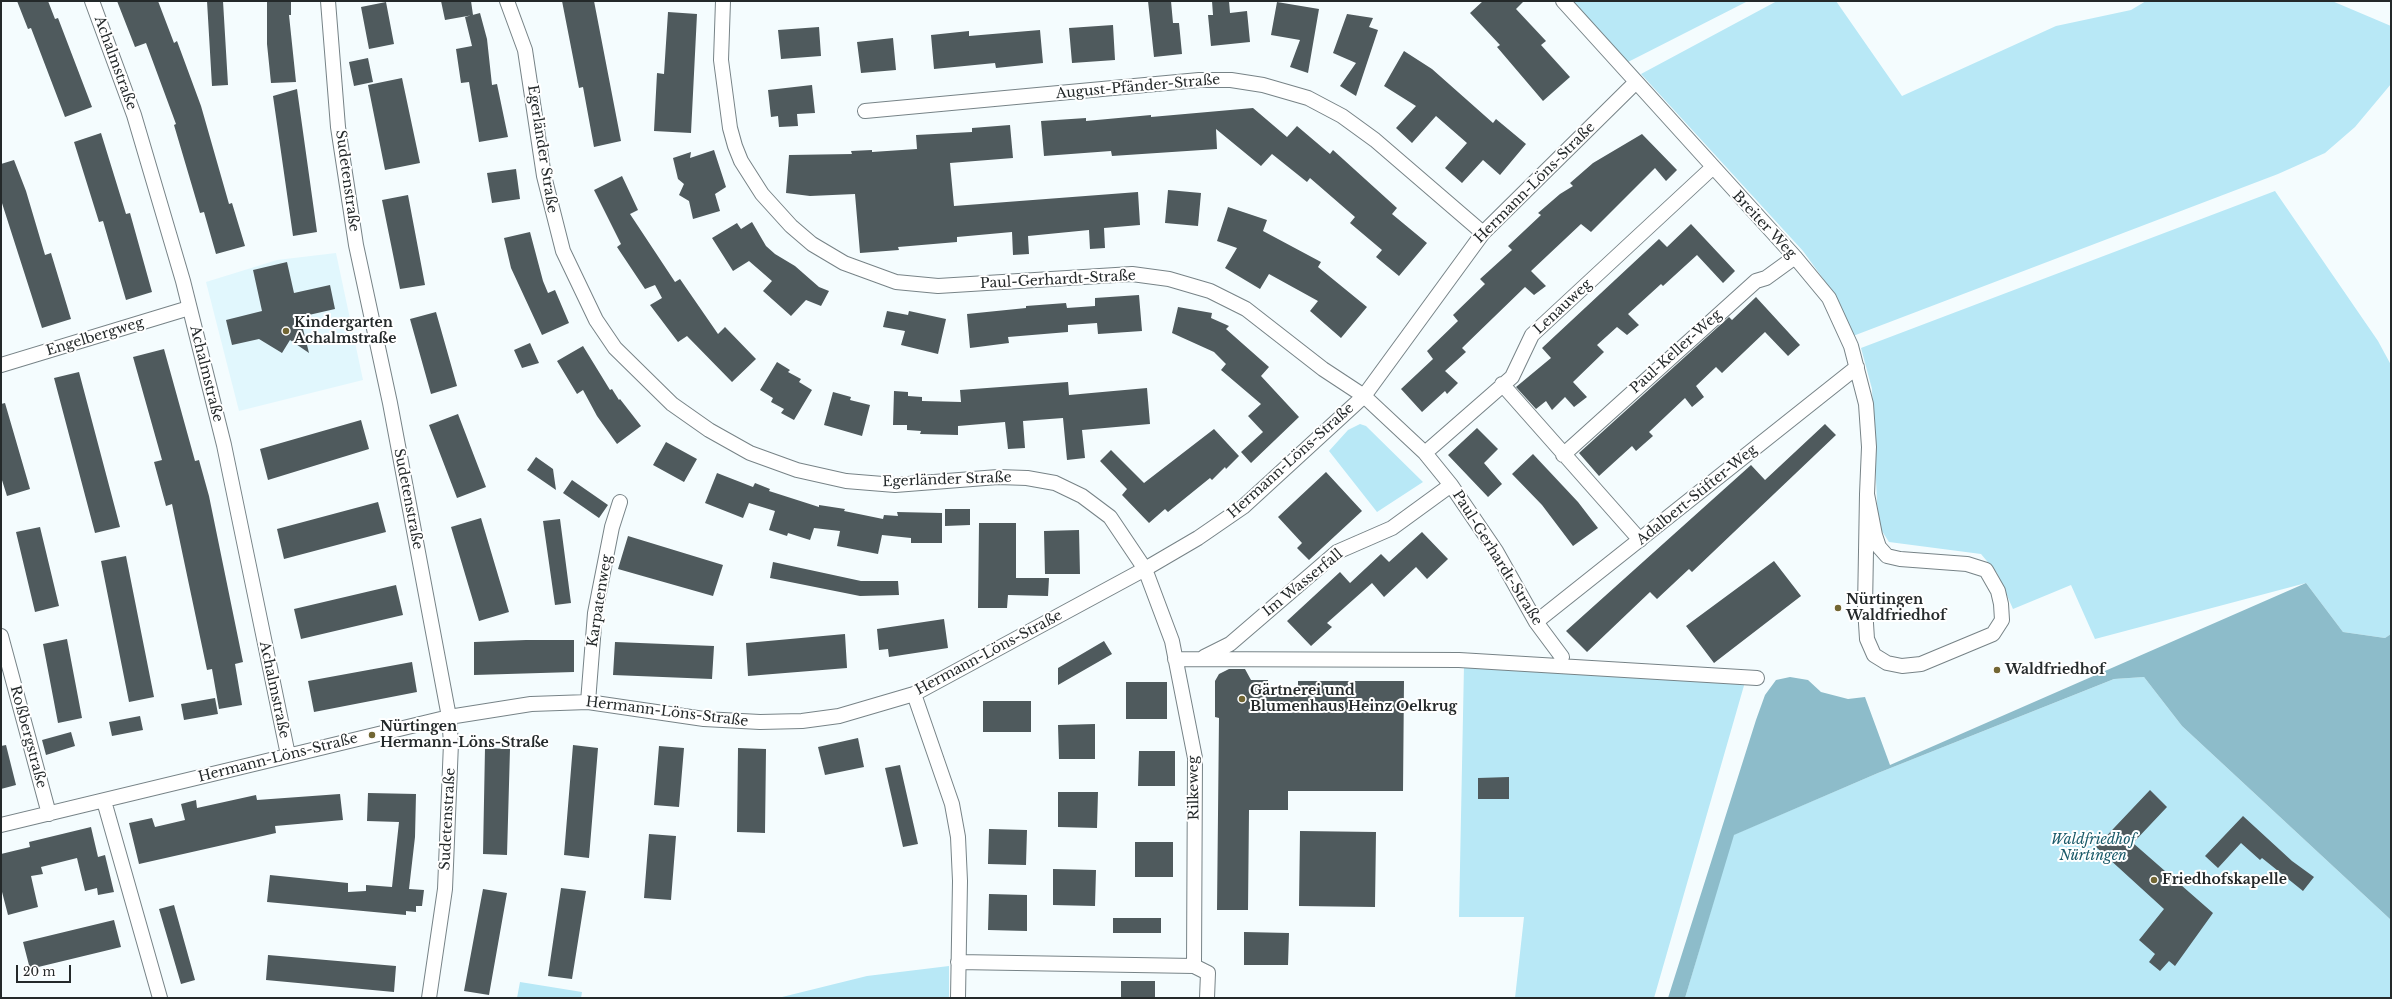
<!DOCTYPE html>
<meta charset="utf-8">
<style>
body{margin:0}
#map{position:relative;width:2392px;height:999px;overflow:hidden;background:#f4fcfe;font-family:"Libre Baskerville",serif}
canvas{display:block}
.frame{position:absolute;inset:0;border:2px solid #24292a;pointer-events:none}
.scale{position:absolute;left:16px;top:965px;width:55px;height:18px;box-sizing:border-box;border:2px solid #24292a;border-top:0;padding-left:5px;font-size:12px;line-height:14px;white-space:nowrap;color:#24292a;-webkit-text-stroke:3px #fff;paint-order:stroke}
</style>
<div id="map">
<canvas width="2392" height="999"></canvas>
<div class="frame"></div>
<div class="scale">20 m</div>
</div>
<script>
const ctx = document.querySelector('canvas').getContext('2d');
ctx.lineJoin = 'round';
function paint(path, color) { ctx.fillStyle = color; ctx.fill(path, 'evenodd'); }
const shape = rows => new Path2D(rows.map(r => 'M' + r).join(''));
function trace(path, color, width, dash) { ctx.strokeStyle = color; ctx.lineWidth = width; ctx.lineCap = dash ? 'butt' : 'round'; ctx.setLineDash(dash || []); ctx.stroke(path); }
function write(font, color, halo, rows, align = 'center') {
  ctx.font = font + ' "Libre Baskerville",serif'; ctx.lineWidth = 4; ctx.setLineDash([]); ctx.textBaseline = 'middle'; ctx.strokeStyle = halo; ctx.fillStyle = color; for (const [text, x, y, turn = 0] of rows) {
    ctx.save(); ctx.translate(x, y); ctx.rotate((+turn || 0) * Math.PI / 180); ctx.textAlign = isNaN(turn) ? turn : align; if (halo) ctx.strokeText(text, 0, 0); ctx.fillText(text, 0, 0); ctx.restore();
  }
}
paint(shape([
 [336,253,363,380,239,411,206,282,277,260]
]), '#e1f7fd');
paint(shape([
 [1570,1,1748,1,1628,62],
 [1777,1,1836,1,1902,96,2056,26,2131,10,2146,1,2332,1,2391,26,2391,84,2355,127,2325,153,2278,174,1853,336,1835,295,1803,251,1641,74],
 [2275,191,2378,341,2391,365,2391,634,2385,638,2343,632,2306,583,2095,639,2071,585,2013,609,1997,573,1981,554,1889,542,1878,525,1872,389,1861,348],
 [1360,424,1366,426,1423,482,1377,512,1329,451,1348,430],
 [1464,665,1745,682,1654,998,1515,998,1524,917,1459,917],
 [2144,677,2182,726,2391,920,2391,998,1685,998,1733,835,1878,773,2114,679],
 [949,966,949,998,778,998,867,976],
 [520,982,582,992,581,998,517,998]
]), '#b8e8f6');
paint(shape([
 [2306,583,2343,632,2385,638,2391,634,2391,920,2182,726,2144,677,2114,679,1878,773,1734,835,1685,998,1668,998,1756,720,1765,695,1776,680,1790,677,1808,680,1821,692,1848,699,1865,697,1890,765]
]), '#8dbcca');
paint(shape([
 [17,1,48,1,55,19,58,18,92,107,65,117,31,28,28,29],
 [117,1,158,1,174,43,177,41,201,106,229,204,232,203,245,246,216,254,204,212,200,213,174,125,176,124,146,43,135,47],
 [207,1,223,1,228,85,212,86],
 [267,1,291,1,291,15,289,15,296,82,271,83,267,44],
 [441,1,471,1,473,15,445,20],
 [562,1,594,1,621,141,594,147,583,87,579,88],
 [1148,1,1171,1,1173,23,1179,23,1182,54,1154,57],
 [1212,1,1229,1,1230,13,1247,11,1250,42,1211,46,1208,15,1213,15],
 [1483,1,1524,1,1516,9,1546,41,1541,45,1570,77,1543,101,1497,47,1500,45,1470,13],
 [386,2,394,44,369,49,361,7],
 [1277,2,1319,9,1308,73,1290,67,1300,40,1271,35],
 [668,12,697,14,691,133,654,131,657,73,664,74],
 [480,13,487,39,492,85,497,84,508,137,479,142,469,82,461,83,456,49,472,46,465,17],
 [1347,14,1373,18,1369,27,1378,30,1356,96,1340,86,1356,63,1333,53],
 [1113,25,1115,60,1072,63,1069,28],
 [819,27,821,56,781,59,778,30],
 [1040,30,1043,63,996,68,995,63,934,69,931,35,969,31,969,36],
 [893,38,896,70,861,73,857,42],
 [1404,51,1432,69,1493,123,1496,119,1526,144,1500,175,1483,160,1462,183,1445,168,1467,143,1436,116,1412,143,1396,128,1416,106,1384,86],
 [368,58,373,82,354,86,349,62],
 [402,78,420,163,385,170,368,85],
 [812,85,815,113,797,114,798,126,779,127,778,116,771,117,768,90],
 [297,89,317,232,293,236,273,96],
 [1253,108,1287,137,1297,126,1330,154,1333,150,1397,208,1392,214,1427,243,1399,276,1376,257,1382,250,1350,223,1355,217,1310,178,1307,182,1272,154,1261,166,1216,129,1217,149,1112,156,1111,151,1044,156,1041,121,1086,118,1086,121,1151,115,1151,117],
 [1010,125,1013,158,950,163,954,206,1138,192,1140,225,1104,228,1105,248,1090,249,1089,230,1028,236,1029,254,1013,255,1012,232,957,237,957,242,898,247,899,250,860,253,855,194,810,196,786,193,789,155,852,154,851,151,872,150,872,152,917,149,916,135,972,132,972,128],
 [101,133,126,214,130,213,152,292,126,300,103,221,99,222,74,142],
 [1642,134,1677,170,1666,181,1655,168,1591,232,1581,224,1531,271,1546,286,1534,295,1525,287,1462,348,1466,352,1445,371,1458,383,1447,394,1445,391,1422,412,1401,389,1433,359,1427,351,1458,321,1453,315,1485,284,1480,279,1512,250,1508,246,1541,215,1538,213,1560,194,1573,186,1570,183,1593,163],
 [714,150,726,187,715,194,720,211,693,219,689,201,679,195,684,184,678,179,673,158,691,152,690,158],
 [14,160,26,191,45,255,51,253,71,319,42,328,1,200,1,164],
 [516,169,520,199,492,203,487,173],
 [622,176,638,210,630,214,675,282,680,279,718,334,725,327,756,359,732,382,687,336,678,342,650,305,662,298,655,285,645,289,617,247,621,244,594,190],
 [1168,190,1201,193,1198,226,1165,223],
 [408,195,425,285,400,289,382,200],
 [1228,207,1267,220,1263,231,1321,262,1318,267,1367,307,1341,338,1310,311,1318,301,1269,274,1260,289,1225,268,1237,248,1217,241],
 [752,222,766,246,775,254,795,266,819,287,829,291,821,306,806,300,791,316,763,291,772,281,749,261,733,271,712,238,737,223,741,229],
 [1691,224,1735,271,1723,283,1697,255,1663,286,1661,284,1628,314,1639,325,1627,335,1617,327,1597,345,1604,352,1573,382,1587,397,1574,407,1565,397,1552,410,1546,401,1536,409,1516,387,1551,358,1542,348,1659,239,1667,247],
 [530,232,543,281,548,293,555,290,569,323,542,335,511,268,504,238],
 [287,262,294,293,330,285,335,309,300,317,309,353,290,340,282,353,259,339,232,345,226,320,262,311,253,270],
 [1139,295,1142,331,1098,334,1097,323,1068,325,1068,332,1008,337,1009,343,970,348,967,314,1026,308,1026,306,1066,303,1067,308,1095,306,1095,298],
 [1756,297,1800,345,1788,356,1765,332,1722,373,1716,367,1696,386,1704,397,1692,407,1685,398,1649,432,1653,436,1636,451,1632,446,1599,476,1579,453,1729,317,1732,320],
 [1178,307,1212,313,1211,318,1229,326,1226,329,1269,367,1261,376,1299,417,1251,463,1241,452,1263,432,1248,416,1261,404,1221,370,1226,364,1214,352,1172,333],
 [887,311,908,315,909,311,946,319,938,354,901,345,905,331,883,327],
 [436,312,457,386,431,394,410,319],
 [530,343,539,363,522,368,514,350],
 [583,346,610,390,612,389,619,400,620,399,641,426,617,444,597,416,583,390,577,394,557,361],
 [164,349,195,461,199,460,209,496,243,662,235,664,242,705,219,709,212,669,207,670,172,504,166,506,154,462,162,460,133,357],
 [777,362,790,370,788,372,801,379,799,382,812,390,794,420,781,413,784,409,771,402,773,398,760,390],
 [79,372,120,527,95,533,54,378],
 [1068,382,1069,395,1147,388,1150,424,1082,430,1085,458,1067,460,1063,418,1023,421,1025,448,1008,449,1005,422,958,426,958,435,920,434,921,431,907,430,907,425,893,425,894,391,908,392,908,396,922,397,922,401,961,402,960,390],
 [833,392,851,397,850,400,870,405,862,436,824,425],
 [5,403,30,489,7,496,1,477,1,404],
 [458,414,486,487,457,498,429,425],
 [361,420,369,449,268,480,260,449],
 [1825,424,1836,435,1692,572,1689,569,1657,599,1650,592,1587,652,1566,631,1751,465,1765,480],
 [1477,428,1498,449,1484,463,1502,484,1488,497,1448,455],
 [1214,429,1239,456,1226,469,1225,467,1212,480,1210,478,1168,512,1165,509,1149,523,1122,495,1127,489,1100,461,1111,450,1144,483],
 [666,442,697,459,684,482,653,465],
 [1533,454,1578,502,1598,528,1573,546,1542,505,1512,474],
 [536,457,553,469,556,490,527,470],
 [1326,472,1362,511,1309,560,1297,548,1302,543,1278,517],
 [717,473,753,487,755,483,770,489,769,491,819,507,819,505,845,509,844,511,883,519,884,515,898,516,897,512,942,513,942,543,911,543,911,538,882,535,878,554,837,546,840,531,814,528,810,540,788,533,787,536,769,530,775,511,749,503,743,518,705,503],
 [572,480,608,505,599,518,563,493],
 [378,502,386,532,284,559,277,529],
 [945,509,970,509,970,525,945,526],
 [481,518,509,612,479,621,451,527],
 [560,519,571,603,555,605,543,521],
 [979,523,1016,523,1016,578,1049,578,1048,596,1008,595,1007,608,978,608],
 [40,527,59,606,35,612,16,532],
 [1079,530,1080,574,1045,574,1044,531],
 [1422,532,1448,559,1427,579,1416,567,1384,597,1372,583,1327,623,1332,627,1311,646,1287,621,1340,572,1350,583,1381,554,1389,562],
 [628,536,723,565,713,596,618,569],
 [126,556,154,697,129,702,101,561],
 [1774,561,1801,596,1714,663,1686,626],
 [773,562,861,581,898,581,899,595,860,596,770,578],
 [396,585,403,615,301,639,294,609],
 [944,619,948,648,889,657,888,649,879,650,877,629],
 [845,634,847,668,748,676,746,643],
 [67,639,82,718,58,723,43,644],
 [526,640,574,640,574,672,474,675,474,642],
 [1104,641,1112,654,1058,685,1058,668],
 [615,642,714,646,712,679,613,675],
 [412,662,417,692,314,712,308,681],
 [1229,669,1245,669,1251,680,1268,680,1268,692,1298,693,1298,681,1404,681,1403,791,1288,791,1288,810,1249,810,1248,910,1217,910,1219,718,1215,717,1215,681,1219,674],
 [1126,682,1167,682,1167,719,1126,719],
 [215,698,218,714,184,720,181,704],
 [983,701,1031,701,1031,732,983,732],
 [140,716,143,730,112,736,109,722],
 [1095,724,1095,759,1059,759,1058,725],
 [71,732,75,746,46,755,42,740],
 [858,738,864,767,825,775,818,747],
 [6,745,16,785,1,789,1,746],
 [573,745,598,748,589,858,564,855],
 [659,746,684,748,679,807,654,805],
 [485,748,510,749,507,855,483,854],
 [738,748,766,749,765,833,737,832],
 [1139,751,1175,751,1175,786,1138,786],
 [900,765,918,844,903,847,885,768],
 [1509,777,1509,799,1478,799,1478,778],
 [2150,790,2167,807,2133,843,2213,913,2175,966,2169,961,2160,971,2149,962,2155,954,2139,940,2164,909,2096,847],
 [1058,792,1098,792,1097,828,1058,827],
 [368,793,416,794,415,837,409,889,424,890,422,906,416,906,416,912,406,911,406,915,267,902,270,875,348,883,348,892,366,891,366,885,392,887,399,822,367,821],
 [340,794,343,820,275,826,276,833,139,864,129,823,152,818,155,827,185,820,181,804,196,800,197,808,256,795,257,800],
 [2243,816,2292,861,2314,877,2303,891,2262,858,2260,860,2241,843,2218,868,2205,856],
 [91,827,98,857,105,855,114,892,98,895,97,888,85,891,77,858,41,867,43,874,31,876,38,907,8,915,1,888,1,854,30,847,29,842],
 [989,829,1027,830,1026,865,988,864],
 [1300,831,1376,832,1375,907,1299,906],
 [649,834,676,836,671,900,644,898],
 [1135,842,1173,842,1173,877,1135,877],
 [1053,869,1096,870,1095,906,1053,905],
 [561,888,586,891,572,979,548,976],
 [483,889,507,893,489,995,464,991],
 [989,894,1027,895,1027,931,988,930],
 [174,905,195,980,181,984,159,909],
 [1113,918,1161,918,1161,933,1113,933],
 [114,920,121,947,30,969,23,942],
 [1244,932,1289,933,1288,965,1244,965],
 [268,955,396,966,394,992,266,980],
 [1121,981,1155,981,1155,998,1121,998]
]), '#4f5a5d');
const minor = shape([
 [92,1,134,115,183,281,224,445,288,755],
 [328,1,338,127,356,245,390,403,449,717,451,743,445,889,429,998],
 [507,1,525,50,544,176,563,251,596,320,615,348,672,404,709,430,750,453,797,470,846,481,895,485,998,477,1027,478,1055,483,1082,496,1110,517,1145,569,1172,641,1195,758,1194,966,958,962],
 [723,1,721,60,730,128,735,146,741,161,762,194,791,226,812,244,844,263,896,282,938,286,1132,274,1169,279,1210,291,1246,309,1323,369,1364,396,1425,453,1451,485,1496,551,1536,622,1562,657],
 [1563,1,1795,257,1829,298,1851,346,1866,404,1869,447,1867,494,1865,608,1867,639,1874,655,1887,663,1902,666,1921,664,1993,634,2002,620,2001,604,1998,591,1986,570,1967,564,1900,559,1887,556,1879,547,1875,535,1867,494],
 [865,111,1199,80,1231,80,1263,85,1308,98,1342,116,1375,140,1483,233],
 [1,365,189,308],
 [1502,384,1640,540],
 [1425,453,1512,377,1532,335,1712,168],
 [1563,455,1756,281,1766,278,1795,257],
 [1536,622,1857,367],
 [1,636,49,814],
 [1204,657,1230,644,1337,552,1392,528,1451,485],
 [1175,659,1459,660,1757,678],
 [914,694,952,804,958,837,960,881,958,998],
 [588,702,595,613,612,527,620,502],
 [104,801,160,998],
 [1,825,449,717,531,704,588,702,704,719,760,722,802,721,839,716,914,694,1145,569,1198,538,1243,507,1364,396,1483,233,1635,83],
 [1194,966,1208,973,1207,998]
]);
trace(minor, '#778387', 16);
trace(minor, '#fff', 14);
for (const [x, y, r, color] of [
 [286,331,4,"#726633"],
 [1838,608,4,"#726633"],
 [1997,670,4,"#726633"],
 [1242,699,4,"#726633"],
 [372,735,4,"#726633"],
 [2154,880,4,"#726633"]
]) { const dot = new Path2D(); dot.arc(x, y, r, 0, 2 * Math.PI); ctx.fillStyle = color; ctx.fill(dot); trace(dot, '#fff', 1.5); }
write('14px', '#24292a', '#fff', [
 ["Achalmstraße",115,63,70],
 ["August-Pfänder-Straße",1138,87,-5],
 ["Egerländer Straße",542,149,81],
 ["Sudetenstraße",347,181,82],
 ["Hermann-Löns-Straße",1535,183,-45],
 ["Breiter Weg",1764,225,47],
 ["Paul-Gerhardt-Straße",1058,280,-3],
 ["Lenauweg",1563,307,-43],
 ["Engelbergweg",95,337,-17],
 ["Paul-Keller-Weg",1676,352,-42],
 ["Achalmstraße",206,374,76],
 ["Hermann-Löns-Straße",1291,461,-42],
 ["Egerländer Straße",947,480,-2],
 ["Adalbert-Stifter-Weg",1697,495,-39],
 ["Sudetenstraße",408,499,79],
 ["Paul-Gerhardt-Straße",1497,558,58],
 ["Im Wasserfall",1303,583,-39],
 ["Karpatenweg",600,601,-81],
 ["Hermann-Löns-Straße",989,653,-28],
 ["Achalmstraße",274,690,78],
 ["Hermann-Löns-Straße",667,712,7],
 ["Roßbergstraße",28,737,75],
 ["Hermann-Löns-Straße",278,758,-14],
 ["Rilkeweg",1194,788,-91],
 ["Sudetenstraße",448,819,-87]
]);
write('bold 14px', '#24292a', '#fff', [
 ["Kindergarten",294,323],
 ["Achalmstraße",294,339],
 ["Nürtingen",1846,600],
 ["Waldfriedhof",1846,616],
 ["Waldfriedhof",2005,670],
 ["Gärtnerei und",1250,691],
 ["Blumenhaus Heinz Oelkrug",1250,707],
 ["Nürtingen",380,727],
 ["Hermann-Löns-Straße",380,743],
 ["Friedhofskapelle",2162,880]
], 'left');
write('italic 14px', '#1a5a69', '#fff', [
 ["Waldfriedhof",2093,840],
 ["Nürtingen",2093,856]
]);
</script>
